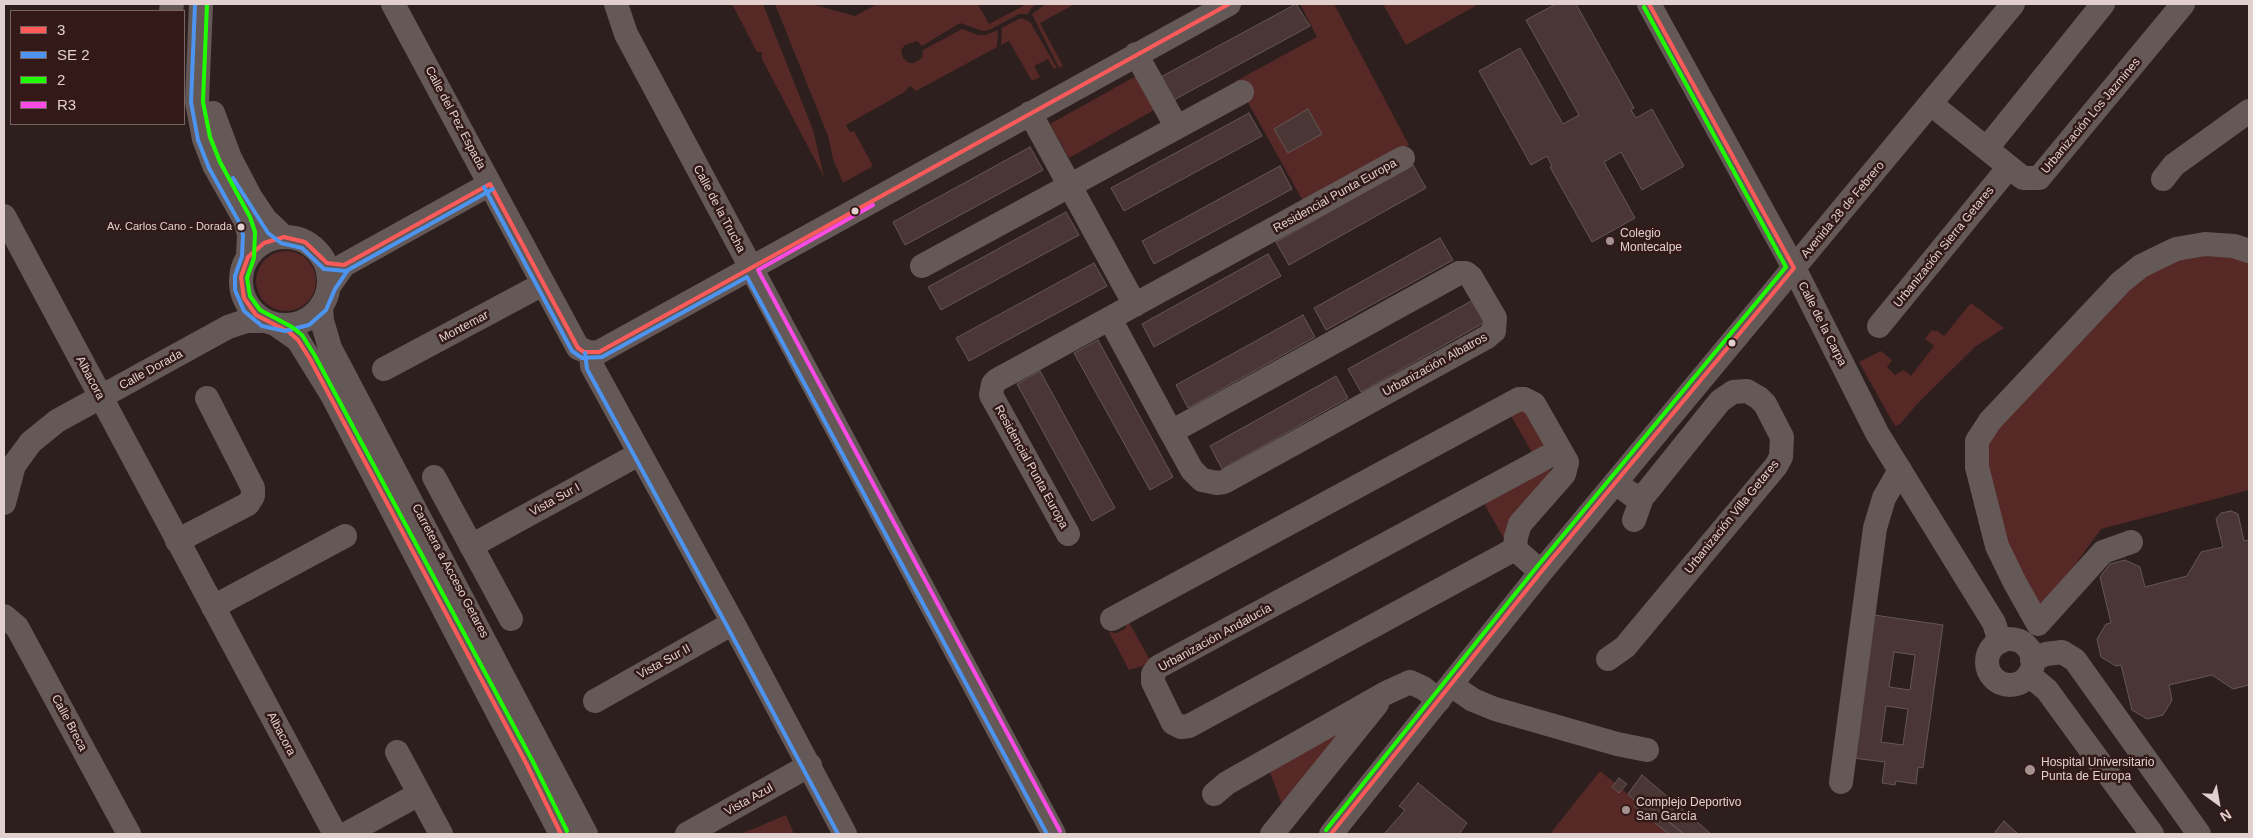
<!DOCTYPE html>
<meta charset="utf-8">
<style>
body{margin:0}
#map{position:relative;width:2253px;height:838px;overflow:hidden;background:#2d1f1e;font-family:Arial,sans-serif}
canvas{display:block}
.frame{position:absolute;inset:0;border:5px solid #e2d0ce;pointer-events:none}
.legend{position:absolute;left:10px;top:10px;width:175px;height:115px;box-sizing:border-box;background:#331a18;border:1px solid #796361;margin:0;padding:6px 9px;list-style:none;font-size:15px;color:#e2d0ce}
.legend li{display:flex;align-items:center;gap:10px;height:25px}
.legend b{width:25px;border:1px solid #796361}
.north{position:absolute;left:2193px;top:778px;width:50px;height:50px;-webkit-text-stroke:4px #331a18;paint-order:stroke;rotate:148deg;font-size:14px;font-weight:700;line-height:20px;text-align:center;color:#e2d0ce}
.north::after{content:'';display:block;margin:auto;width:18px;height:22px;background:#e2d0ce;clip-path:polygon(50% 0,100% 100%,50% 72%,0 100%)}
</style>
<div id="map">
<canvas width="2253" height="838"></canvas>
<div class="frame"></div>
<ul class="legend">
<li><b style="height:6px;background:#ff5a5a"></b>3</li>
<li><b style="height:6px;background:#4d94f0"></b>SE 2</li>
<li><b style="height:6px;background:#1eff00"></b>2</li>
<li><b style="height:6px;background:#fb4be4"></b>R3</li>
</ul>
<div class="north">N</div>
</div>
<script>
const ctx = document.querySelector('canvas').getContext('2d');
ctx.lineJoin = 'round';
function paint(path, color) { ctx.fillStyle = color; ctx.fill(path, 'evenodd'); }
const shape = rows => new Path2D(rows.map(r => 'M' + r).join(''));
function trace(path, color, width, dash) { ctx.strokeStyle = color; ctx.lineWidth = width; ctx.lineCap = dash ? 'butt' : 'round'; ctx.setLineDash(dash || []); ctx.stroke(path); }
function write(font, color, halo, rows, align = 'center') {
  ctx.font = font + ' Arial,sans-serif'; ctx.lineWidth = 5; ctx.setLineDash([]); ctx.textBaseline = 'middle'; ctx.strokeStyle = halo; ctx.fillStyle = color; for (const [text, x, y, turn = 0] of rows) {
    ctx.save(); ctx.translate(x, y); ctx.rotate((+turn || 0) * Math.PI / 180); ctx.textAlign = isNaN(turn) ? turn : align; if (halo) ctx.strokeText(text, 0, 0); ctx.fillText(text, 0, 0); ctx.restore();
  }
}
paint(shape([
 [732,4,763,4,813,130,824,177,762,59,762,52,757,52],
 [775,4,811,4,855,16,877,4,978,4,989,24,1027,4,1037,4,1031,8,1028,14,1019,14,989,30,983,31,960,23,922,46,917,41,905,45,901,50,903,58,909,63,914,63,922,58,923,50,962,29,978,35,986,35,998,30,997,47,916,91,910,86,903,93,846,125,850,132,854,131,873,166,843,183,833,159,828,136],
 [1046,4,1075,4,1040,23,1063,66,1059,68,1032,14],
 [1300,4,1334,4,1409,145,1303,201,1236,81,1317,37],
 [1383,4,1479,4,1406,45],
 [1021,18,1030,22,1057,68,1054,69,1048,59,1034,66,1040,77,1032,81,1009,41,1001,45,1002,28],
 [1136,76,1154,110,1069,158,1050,124],
 '256 281a30 30 0 1 1 60 0a30 30 0 1 1-60 0Z',
 [2181,253,2249,259,2249,490,2101,529,2043,609,2015,570,1983,458,1997,420,2132,279],
 [1971,303,2004,328,1976,346,1918,403,1900,424,1895,426,1859,362,1881,351,1892,360,1887,367,1895,375,1904,370,1911,376,1934,346,1925,339,1932,330,1935,332,1936,330,1944,336],
 [1520,403,1545,446,1533,454,1507,409],
 [1549,469,1552,473,1507,544,1481,498],
 [1126,617,1150,660,1143,666,1129,670,1109,632,1117,633,1126,628],
 [1349,721,1282,805,1267,764],
 [1600,771,1615,783,1619,778,1627,784,1622,789,1627,794,1642,775,1711,834,1550,834],
 [786,815,794,834,741,834]
]), '#562926');
const building = shape([
 [1296,4,1310,26,1172,101,1159,78,1296,4],
 [1556,4,1576,4,1634,108,1631,110,1636,118,1652,109,1684,166,1642,190,1621,152,1604,162,1635,218,1592,242,1550,167,1552,166,1547,156,1531,165,1479,71,1520,48,1563,124,1579,115,1526,20,1556,4],
 [1308,109,1322,134,1288,153,1274,129,1308,109],
 [1249,113,1262,136,1124,211,1111,188,1249,113],
 [1030,147,1043,170,905,245,893,222,1030,147],
 [1413,165,1426,188,1289,265,1276,242,1413,165],
 [1280,166,1292,189,1154,264,1142,241,1280,166],
 [1066,212,1079,235,941,310,928,287,1066,212],
 [1440,238,1453,260,1326,330,1314,308,1440,238],
 [1268,254,1281,276,1154,347,1142,324,1268,254],
 [1094,263,1107,286,969,361,956,338,1094,263],
 [1475,299,1487,321,1361,392,1348,369,1475,299],
 [1303,315,1315,337,1188,408,1176,385,1303,315],
 [1098,340,1173,477,1150,490,1074,353,1098,340],
 [1040,371,1115,508,1092,521,1017,384,1040,371],
 [1336,376,1348,398,1222,469,1210,446,1336,376],
 [2231,511,2238,514,2244,541,2249,540,2249,685,2233,689,2212,675,2169,685,2172,700,2163,715,2147,719,2132,710,2121,665,2116,666,2101,657,2097,639,2106,624,2111,623,2100,577,2110,564,2125,560,2140,567,2145,587,2187,576,2201,552,2223,547,2216,519,2221,513,2231,511],
 [1874,615,1943,625,1923,768,1918,767,1916,784,1896,781,1895,785,1882,783,1885,762,1853,758,1874,615],
 [1894,652,1915,655,1910,690,1889,687,1894,652],
 [1886,706,1908,709,1903,745,1881,742,1886,706],
 [1642,775,1703,827,1711,834,1684,834,1640,799,1637,803,1628,794,1642,775],
 [1619,778,1627,784,1619,793,1612,787,1619,778],
 [1418,783,1467,823,1459,834,1384,834,1405,810,1399,806,1418,783],
 [1640,799,1684,834,1669,834,1634,806,1640,799],
 [2004,821,2018,834,1997,834,1995,832,2004,821]
]);
paint(building, '#4a3635');
trace(building, '#645756', 1);
trace(shape([
 [201,4,197,102,204,139,214,165,245,220,249,234,248,257],
 [393,4,578,348,591,353,599,352,1229,4],
 [616,4,626,34,1054,834],
 [1649,4,1794,268,1877,433,1994,623,2000,642],
 [171,11,172,4],
 [1136,54,1176,126],
 [1931,104,2023,178,2039,178,2183,4],
 [213,113,230,158,251,198,265,219,284,237],
 [1030,113,1135,305],
 [1987,148,2103,4],
 [2163,179,2174,165,2249,111],
 [4,216,335,834],
 '241 281a44 44 0 1 1 88 0a44 44 0 1 1-88 0Z',
 [922,266,1242,92],
 [329,286,344,265,490,184],
 [321,306,322,321,330,348,586,834],
 [1110,319,1171,432,1192,470,1202,480,1217,483,1224,482,1487,337,1494,331,1495,318,1471,277,1466,273,1459,273,1171,432],
 [275,324,298,340,332,395,561,834],
 [1879,326,2009,167],
 [591,353,592,366,733,623,845,834],
 [384,369,543,284],
 [434,477,511,619],
 [4,503,14,465,31,442,57,421,228,327,246,321,265,321],
 [1634,520,1643,495],
 [1068,534,991,395,993,384,997,380,1403,158],
 [177,541,248,504,253,496,253,488,207,398],
 [2131,542,2103,552,2038,624,2015,583,1997,546,1977,467,1977,441,1990,421,2121,282,2141,266,2176,249,2205,244,2234,246,2249,251],
 [471,546,639,454],
 [1515,549,1189,726,1181,727,1173,723,1153,682,1153,674,1158,667,1560,450],
 [213,607,345,536],
 [4,616,17,627,129,834],
 [1112,619,1519,399,1524,399,1534,404,1567,462,1564,474,1520,524,1516,537,1515,549,1541,572],
 '1987 662a23 23 0 1 1 46 0a23 23 0 1 1-46 0Z',
 [1608,659,1625,647,1776,466,1781,457,1782,437,1765,404,1759,398,1747,391,1733,392,1720,401,1646,493,1635,497,1616,483],
 [2032,660,2046,654,2062,652,2075,660,2199,834],
 [2029,675,2047,690,2152,834],
 [1451,685,1473,700,1495,709,1617,744,1647,750],
 [595,701,733,623],
 [397,752,441,834],
 [1841,782,1875,528,1884,498,1900,470],
 [1214,794,1227,783,1386,693,1410,682,1423,688,1439,700],
 [346,834,419,794],
 [687,834,810,765],
 [1272,834,1377,704],
 [1331,834,1541,572,2013,4]
]), '#655958', 24);
trace(shape([
 [561,834,526,763,310,359,298,340,289,332,256,315,244,298,241,277,248,257,264,243,284,237,305,242,327,263,344,265,490,184,578,348,584,352,599,352,1229,4],
 [1331,834,1541,572,1794,268,1649,4]
]), '#ff5a5a', 4);
trace(shape([
 [195,4,191,102,198,140,209,168,239,222,243,235,242,256,235,276,235,290,244,311,262,326,285,331,309,325,326,310,335,289,348,270,493,189],
 [233,178,268,233,281,243,302,248,324,269,346,271,382,251],
 [484,187,572,351,582,358,602,357,747,277,1047,834],
 [585,353,587,369,727,626,838,834]
]), '#4d94f0', 4);
trace(shape([
 [207,4,203,102,210,137,220,162,250,217,255,232,254,258,247,278,250,296,260,310,292,327,302,335,315,356,532,760,567,831],
 [1326,830,1536,568,1786,267,1644,7]
]), '#1eff00', 4);
trace(shape([
 [873,205,758,270,1060,831]
]), '#fb4be4', 4);
for (const [x, y, r, color] of [
 [855,211,4.5,"#e2d0ce"],
 [241,227,4.5,"#e2d0ce"],
 [1610,241,5,"#a39290"],
 [1732,343,4.5,"#e2d0ce"],
 [2030,770,6,"#a39290"],
 [1626,810,5,"#a39290"]
]) { const dot = new Path2D(); dot.arc(x, y, r, 0, 2 * Math.PI); ctx.fillStyle = color; ctx.fill(dot); trace(dot, '#331a18', 2); }
write('11px', '#e2d0ce', '#331a18', [
 ["Av. Carlos Cano - Dorada",232,227]
], 'right');
write('12px', '#e2d0ce', '#331a18', [
 ["Urbanización Los Jazmines",2091,116,-50],
 ["Calle del Pez Espada",455,118,62],
 ["Residencial Punta Europa",1335,196,-29],
 ["Calle de la Trucha",719,209,62],
 ["Avenida 28 de Febrero",1843,210,-50],
 ["Urbanización Sierra Getares",1944,247,-51],
 ["Calle de la Carpa",1822,324,63],
 ["Montemar",464,327,-28],
 ["Urbanización Albatros",1435,365,-29],
 ["Calle Dorada",151,370,-29],
 ["Albacora",90,378,62],
 ["Residencial Punta Europa",1031,467,61],
 ["Vista Sur I",555,500,-29],
 ["Urbanización Villa Getares",1732,517,-51],
 ["Carretera a Acceso Getares",450,571,62],
 ["Urbanización Andalucía",1215,638,-29],
 ["Vista Sur II",664,662,-29],
 ["Calle Breca",69,723,62],
 ["Albacora",281,734,62],
 ["Vista Azul",749,800,-29]
]);
write('12px', '#e2d0ce', '#331a18', [
 ["Colegio",1620,234],
 ["Montecalpe",1620,248],
 ["Hospital Universitario",2041,763],
 ["Punta de Europa",2041,777],
 ["Complejo Deportivo",1636,803],
 ["San García",1636,817]
], 'left');
</script>
